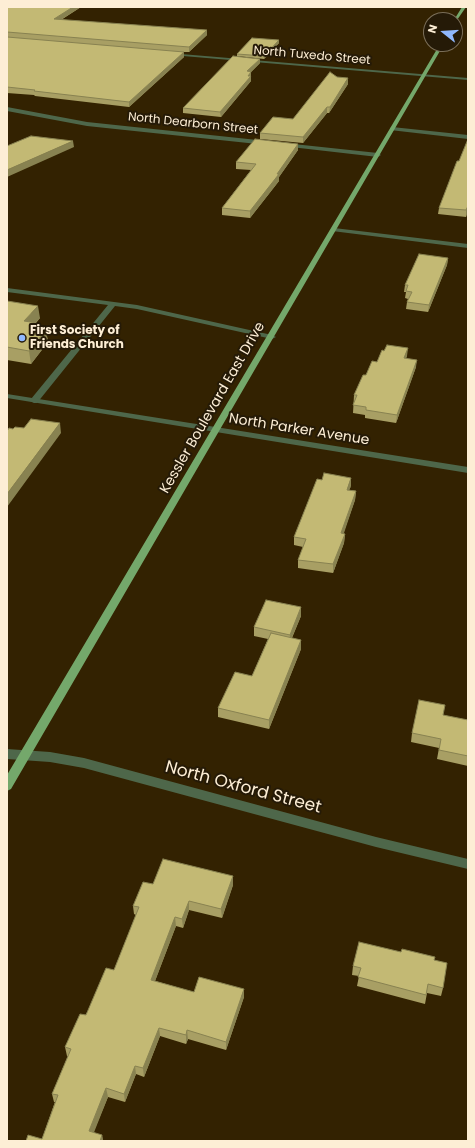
<!DOCTYPE html>
<style>
body{margin:0}
#map{position:relative;width:475px;height:1148px;overflow:hidden;background:#332201;font-family:Poppins,sans-serif}
canvas{display:block}
.frame{position:absolute;inset:0;border:8px solid #fdeed5;pointer-events:none}
.north{position:absolute;left:423px;top:12px;width:40px;height:40px;box-sizing:border-box;background:#251a07;border:1px solid #7b6f59;border-radius:50%;rotate:287deg;font-size:11px;font-weight:700;line-height:16px;text-align:center;color:#fdeed5}
.north::after{content:'';display:block;margin:auto;width:14px;height:18px;background:#90b8fd;clip-path:polygon(50% 0,100% 100%,50% 72%,0 100%)}
</style>
<div id="map">
<canvas width="475" height="1148"></canvas>
<div class="frame"></div>
<div class="north">N</div>
</div>
<script>
const ctx = document.querySelector('canvas').getContext('2d');
ctx.lineJoin = 'round';
const shape = rows => new Path2D(rows.map(r => 'M' + r).join(''));
function paint(path, color) { ctx.fillStyle = color; ctx.fill(path, 'evenodd'); }
function trace(path, color, width, dash) { ctx.strokeStyle = color; ctx.lineWidth = width; ctx.lineCap = dash ? 'butt' : 'round'; ctx.setLineDash(dash || []); ctx.stroke(path); }
function write(font, color, halo, rows, align = 'center') {
  ctx.font = font + ' Poppins,sans-serif'; ctx.lineWidth = 4; ctx.setLineDash([]); ctx.textBaseline = 'middle'; ctx.strokeStyle = halo; ctx.fillStyle = color; for (const [text, x, y, turn = 0] of rows) {
    ctx.save(); ctx.translate(x, y); ctx.rotate((+turn || 0) * Math.PI / 180); ctx.textAlign = isNaN(turn) ? turn : align; if (halo) ctx.strokeText(text, 0, 0); ctx.fillText(text, 0, 0); ctx.restore();
  }
}
paint(shape([
 [7,288,137,305,272,335,276,337,272,339,137,309,115,306,37,403,34,403,30,401,31,399,108,305,7,292,7,288]
]), '#4e674a');
paint(shape([
 [169,53,468,78,468,80,171,55,169,53],
 [7,107,87,122,267,141,270,143,267,145,87,126,7,111,7,107],
 [392,127,468,135,468,139,390,130,390,128,392,127],
 [284,143,378,153,381,155,378,157,282,146,281,145,284,143],
 [334,228,468,244,468,248,332,231,332,229,334,228],
 [7,394,468,467,468,473,7,398,7,394],
 [7,749,50,752,84,758,376,837,468,859,468,869,376,847,84,768,50,762,7,759,7,749]
]), '#4e674a');
paint(shape([
 [462,7,466,7,455,23,454,20,462,7],
 [440,44,444,44,11,789,7,791,7,775,440,44]
]), '#74a86b');
paint(shape([
 [7,7,81,7,61,20,207,35,189,52,184,52,184,57,129,107,35,96,34,95,7,93],
 [279,40,279,43,264,59,237,56,237,54],
 [260,59,260,63,251,72,251,81,221,117,183,113,183,108],
 [337,77,348,84,329,113,327,113,303,143,260,139,260,133,293,119],
 [298,144,298,150,279,177,279,181,250,218,222,215,222,208,251,170,236,169,236,162],
 [459,161,468,210,466,217,438,214,439,208],
 [448,258,447,265,428,312,406,309,407,302,408,299,405,298,406,292,404,292,405,285],
 [7,301,40,318,36,323,38,328,46,330,48,342,31,364,7,360],
 [407,356,406,358,416,367,396,423,365,418,365,415,353,413,354,395,377,362],
 [351,486,349,490,356,491,355,500,343,534,345,534,344,543,333,573,298,568,298,560,303,547,294,545,294,537],
 [301,607,301,616,292,638,301,640,301,649,269,729,218,717,218,708,252,676,268,639,254,636,254,627],
 [443,715,468,720,468,766,437,759,439,748,411,742,412,733],
 [233,876,233,885,222,918,189,910,183,928,176,926,155,981,194,992,244,997,226,1050,188,1039,186,1044,160,1036,144,1077,136,1074,125,1102,108,1097,93,1133,102,1135,103,1141,26,1141,42,1139,55,1102,54,1102,52,1094,68,1056,67,1056,65,1047,114,970,136,915,134,914,133,906,153,884],
 [434,960,443,988,441,996,427,993,425,1004,357,986,359,976,352,975,353,966]
]), '#a89f64');
paint(shape([
 [73,7,81,7,54,24,54,19],
 [207,30,207,35,189,52,189,47],
 [279,40,279,43,264,59,264,56],
 [184,52,184,57,129,107,129,102],
 [260,59,260,63,251,72,251,81,221,117,220,112,247,71],
 [348,78,348,84,329,113,330,107],
 [327,107,327,113,303,143,303,137],
 [73,141,74,147,7,177,7,170],
 [298,144,298,150,279,177,279,181,250,218,250,211],
 [468,206,468,210,466,217,466,210],
 [448,258,447,265,428,312,429,305],
 [38,306,40,318,25,334,24,321],
 [37,323,39,336,33,328],
 [46,330,48,342,31,364,29,351],
 [408,348,407,356,403,366,404,358],
 [417,360,416,367,396,423,397,415],
 [60,423,61,433,7,507,7,494],
 [351,478,351,486,346,498,347,490],
 [356,491,355,500,341,542,341,533],
 [345,534,344,543,333,573,333,564],
 [301,607,301,616,289,644,290,635],
 [301,640,301,649,269,729,269,720],
 [233,876,233,885,222,918,221,909],
 [189,901,189,910,183,928,182,919],
 [175,917,176,926,152,989,151,980],
 [244,989,244,997,226,1050,226,1042],
 [159,1028,160,1036,144,1077,143,1068],
 [187,1030,188,1039,186,1044,186,1035],
 [135,1066,136,1074,125,1102,124,1094],
 [106,1088,108,1097,91,1140,89,1131],
 [102,1135,103,1141,100,1141]
]), '#888251');
const building = shape([
 [7,7,73,7,54,19,207,30,189,47,7,32,7,7],
 [7,37,184,52,129,102,34,91,35,90,7,87,7,37],
 [252,38,279,40,264,56,237,54,252,38],
 [233,56,260,59,247,71,251,72,248,76,251,76,220,112,183,108,233,56],
 [330,72,337,77,348,78,330,107,327,107,303,137,260,133,273,117,293,119,330,72],
 [31,136,73,141,7,170,7,146,31,136],
 [255,139,298,144,277,174,279,174,250,211,222,208,256,164,236,162,255,139],
 [468,139,468,206,466,210,439,208,457,161,459,161,468,139],
 [419,254,448,258,429,305,407,302,412,292,406,291,408,285,405,285,419,254],
 [7,301,38,306,24,321,37,323,33,328,46,330,29,351,7,347,7,301],
 [387,345,408,348,404,358,417,360,397,415,366,410,366,407,353,405,357,395,354,395,363,375,366,375,372,361,377,362,382,350,384,351,387,345],
 [31,419,60,423,7,494,7,431,9,428,13,429,15,427,24,428,31,419],
 [324,473,351,478,347,490,356,491,341,533,345,534,333,564,298,560,306,539,294,537,317,479,322,480,324,473],
 [266,600,301,607,290,635,254,627,266,600],
 [271,633,301,640,269,720,218,708,235,672,252,676,271,633],
 [419,700,445,705,443,715,468,720,468,756,439,750,441,739,412,733,419,700],
 [163,859,233,876,221,909,189,901,182,919,175,917,151,980,194,992,199,977,244,989,226,1042,187,1030,186,1035,159,1028,143,1068,135,1066,124,1094,106,1088,89,1131,102,1135,100,1141,26,1141,28,1135,42,1139,58,1095,52,1094,71,1049,65,1047,80,1014,86,1015,106,968,114,970,139,907,133,906,143,882,153,884,163,859],
 [359,942,401,952,402,949,435,957,434,960,447,963,443,988,428,984,426,995,358,977,361,968,353,966,359,942]
]);
paint(building, '#c3b974');
trace(building, '#888251', 1);
for (const [x, y, r, color] of [
 [22,338,4,"#90b8fd"]
]) { const dot = new Path2D(); dot.arc(x, y, r, 0, 2 * Math.PI); ctx.fillStyle = color; ctx.fill(dot); trace(dot, '#251a07', 1.5); }
write('12px', '#fdeed5', '#251a07', [
 ["North Tuxedo Street",312,56,5],
 ["North Dearborn Street",193,124,6]
]);
write('bold 12px', '#fdeed5', '#251a07', [
 ["First Society of",30,331],
 ["Friends Church",30,345]
], 'left');
write('14px', '#fdeed5', '#251a07', [
 ["Kessler Boulevard East Drive",213,408,-60],
 ["North Parker Avenue",299,430,9]
]);
write('17px', '#fdeed5', '#251a07', [
 ["North Oxford Street",243,788,15]
]);
</script>
